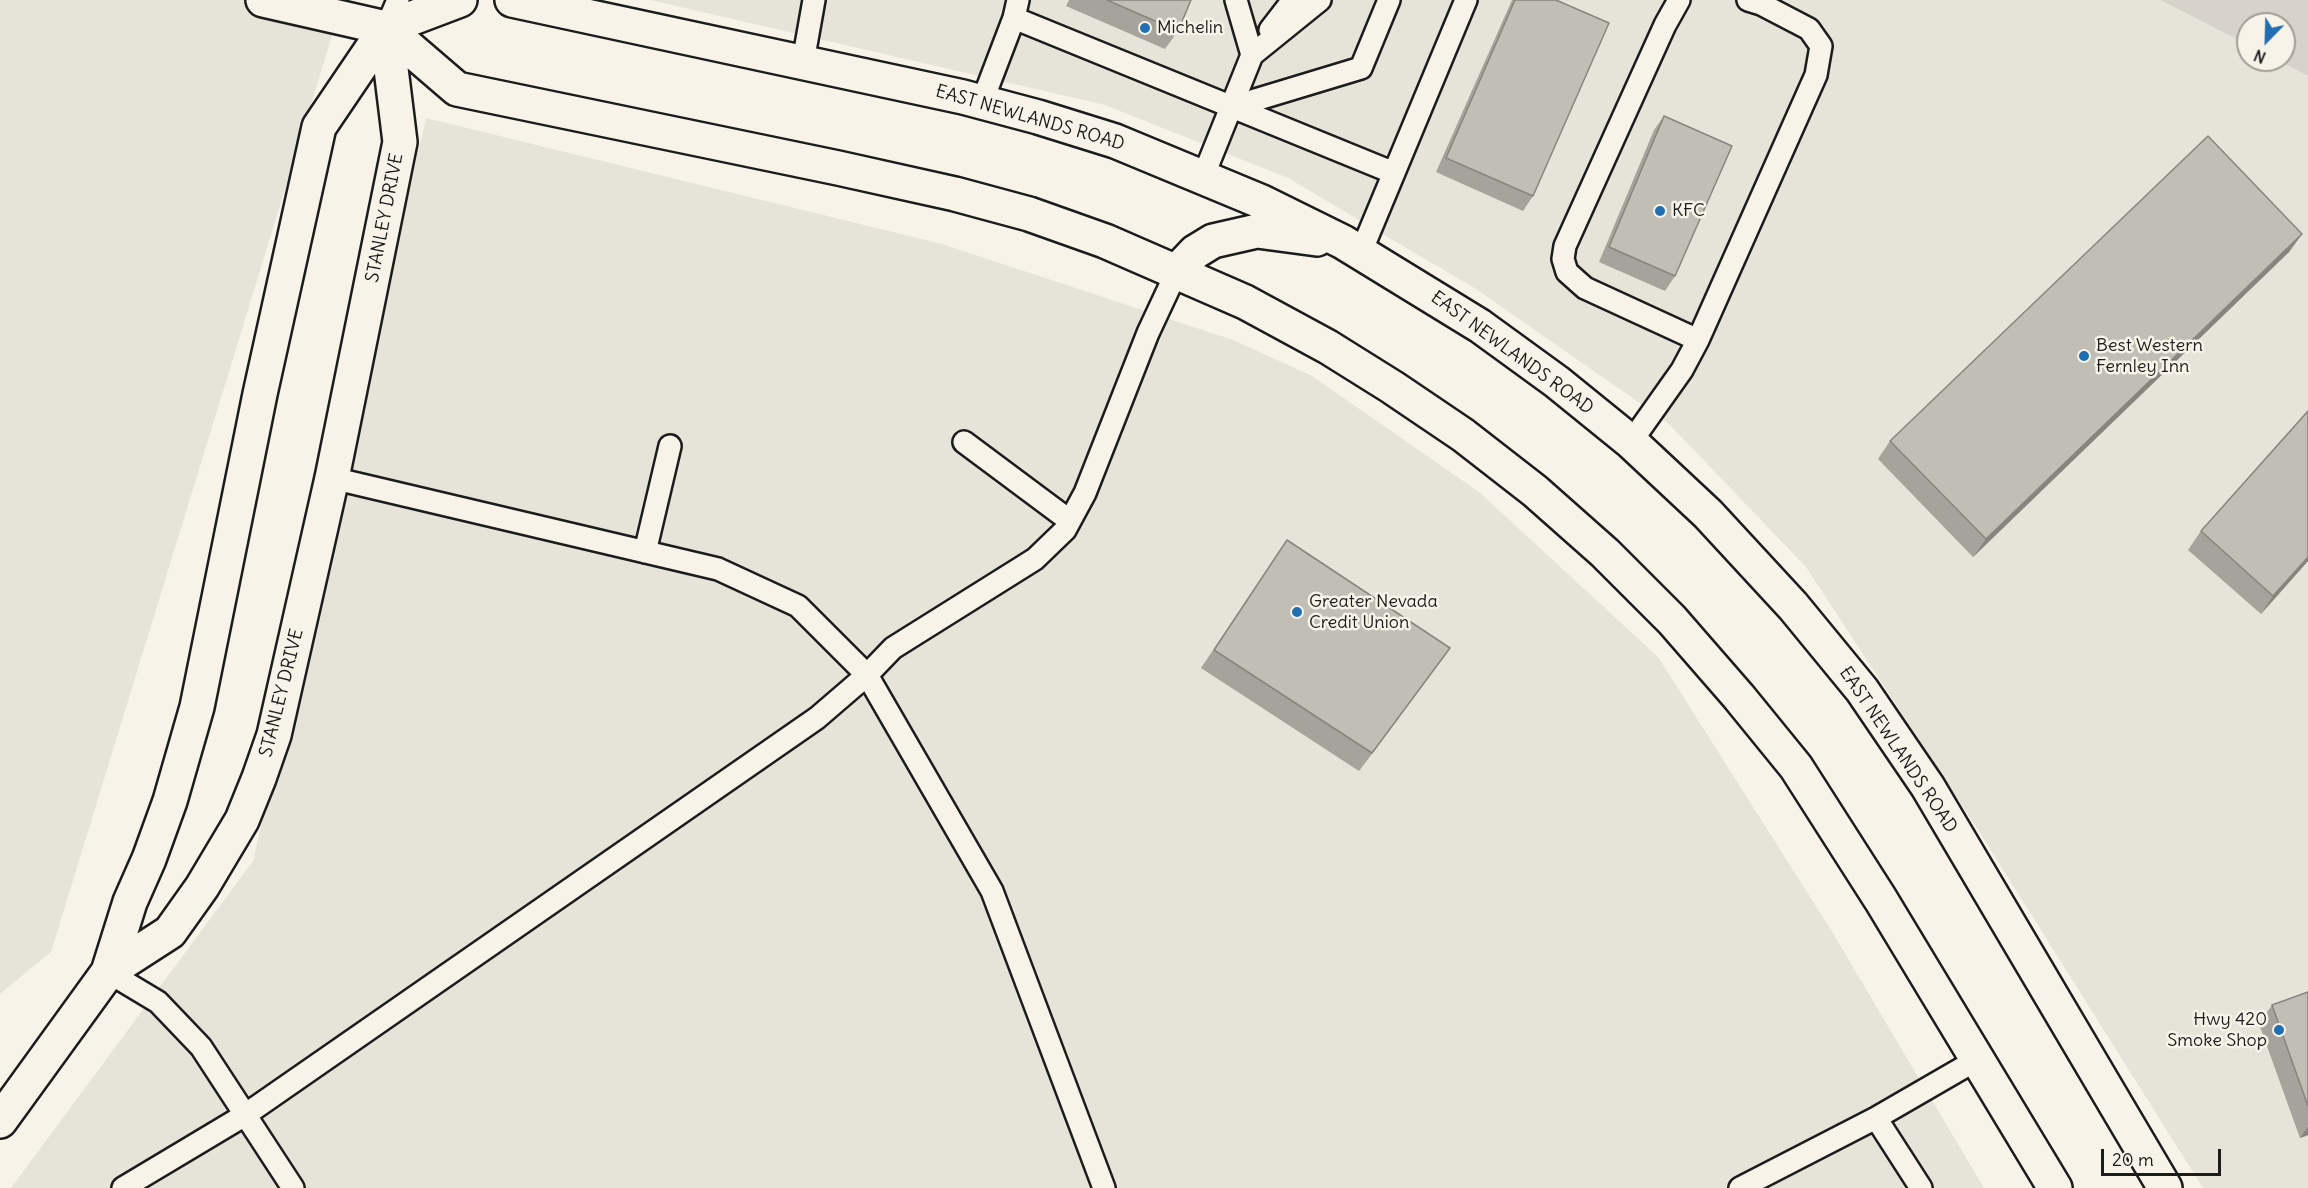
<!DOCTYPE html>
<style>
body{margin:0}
#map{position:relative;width:2308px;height:1188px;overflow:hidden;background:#f7f3e8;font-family:Delius,sans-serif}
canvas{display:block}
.north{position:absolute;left:2236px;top:12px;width:60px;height:60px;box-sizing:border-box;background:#f7f3e8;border:2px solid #9f9d96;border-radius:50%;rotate:203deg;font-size:16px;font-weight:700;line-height:24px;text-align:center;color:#1c1c1c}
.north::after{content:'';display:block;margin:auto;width:21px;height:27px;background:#1f6fb2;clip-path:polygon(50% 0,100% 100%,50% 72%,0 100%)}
.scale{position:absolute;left:2101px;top:1149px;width:120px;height:27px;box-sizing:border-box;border:3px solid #1c1c1c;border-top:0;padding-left:8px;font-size:18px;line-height:21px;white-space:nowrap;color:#1c1c1c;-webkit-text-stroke:4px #f7f3e8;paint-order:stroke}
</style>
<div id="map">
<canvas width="2308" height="1188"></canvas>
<div class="north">N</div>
<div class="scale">20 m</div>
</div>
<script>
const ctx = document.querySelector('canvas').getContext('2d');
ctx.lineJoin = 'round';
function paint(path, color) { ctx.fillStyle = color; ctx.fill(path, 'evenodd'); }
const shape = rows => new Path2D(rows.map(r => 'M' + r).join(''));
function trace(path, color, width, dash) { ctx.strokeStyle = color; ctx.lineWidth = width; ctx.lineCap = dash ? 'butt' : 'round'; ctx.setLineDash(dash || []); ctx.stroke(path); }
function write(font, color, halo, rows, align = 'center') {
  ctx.font = font + ' Delius,sans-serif'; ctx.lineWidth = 5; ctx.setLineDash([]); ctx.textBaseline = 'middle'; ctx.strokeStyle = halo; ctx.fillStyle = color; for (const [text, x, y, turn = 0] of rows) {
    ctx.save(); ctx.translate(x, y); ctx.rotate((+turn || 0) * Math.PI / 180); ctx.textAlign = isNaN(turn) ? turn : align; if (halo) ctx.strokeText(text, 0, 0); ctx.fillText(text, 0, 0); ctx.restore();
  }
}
paint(shape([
 [0,0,343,0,51,952,0,994],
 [650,0,2160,0,2248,45,2248,60,2277,60,2308,76,2308,1188,2203,1188,1980,833,1806,567,1667,422,1476,289,1288,178,1105,105],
 [426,118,942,244,1233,340,1312,376,1479,492,1658,657,1831,930,1984,1188,11,1188,253,861]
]), '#e6e3d9');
paint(shape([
 [2160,0,2308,0,2308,76,2277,60,2284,60,2284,24,2248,24,2248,45]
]), '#d7d3cb');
const service = shape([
 [1236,0,1252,55],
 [1679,0,1665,25,1565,246,1563,259,1567,272,1585,288,1698,340],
 [1014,18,1394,173],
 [386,28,398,0],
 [1270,30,1293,0],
 [803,62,814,0],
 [982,102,1014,18,1018,0],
 [1232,107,1361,68,1389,0],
 [1203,177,1252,55,1320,0],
 [1361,252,1466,0],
 [964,442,1070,521],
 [1631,442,1682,370,1698,340,1816,75,1821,46,1809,29,1761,4,1748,0],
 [332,478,718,569,798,606,867,675,992,891,1104,1188],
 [645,552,670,446],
 [108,972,158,1002,201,1047,293,1188],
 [1876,1118,1921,1188],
 [123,1188,245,1115,817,718,867,675,893,648,1035,559,1065,530,1085,493,1148,333,1177,271],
 [1740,1188,1876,1118,1978,1059]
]);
const tertiary = shape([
 [263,0,386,28,457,89,838,168,955,194,1029,214,1105,241,1245,302,1328,347,1392,387,1463,435,1535,491,1605,553,1672,620,1739,697,1796,767,1881,900,2055,1188],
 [512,0,963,97,1038,117,1115,141,1262,202,1343,242,1480,326,1557,382,1631,442,1708,514,1793,606,1862,690,1928,787,2165,1188],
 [386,28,460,0],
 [1177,271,1195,252,1213,241,1257,231,1317,239],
 [108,972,170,932,202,887,242,820,259,778,274,735,332,478,400,142,386,28],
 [0,1121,108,972,130,902,149,859,170,801,197,707,260,394,319,127,386,28]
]);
trace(service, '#1c1c1c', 26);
trace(tertiary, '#1c1c1c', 38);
trace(service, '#f7f3e8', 21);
trace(tertiary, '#f7f3e8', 33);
paint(shape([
 [1069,0,1191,0,1178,31,1165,49,1066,6],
 [1512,0,1556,0,1533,196,1523,211,1436,172],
 [1664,116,1675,276,1665,291,1599,262,1654,130],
 [2302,234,2289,252,1973,557,1878,459,1890,441],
 [2308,411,2308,561,2261,614,2188,550,2201,531],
 [1287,540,1437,666,1359,771,1201,668],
 [2308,992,2308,1135,2300,1138,2259,1024,2272,1005]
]), '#a5a39c');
paint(shape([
 [2302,234,2289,252,1973,557,1986,539],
 [2308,557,2308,561,2261,614,2273,596],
 [1450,648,1437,666,1359,771,1372,753],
 [2308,1127,2308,1135,2300,1138]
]), '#86857f');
const building = shape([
 [1107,0,1191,0,1178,31,1107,0],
 [1515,0,1556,0,1609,23,1533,196,1446,158,1515,0],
 [1664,116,1732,146,1675,276,1609,247,1664,116],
 [2208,136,2302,234,1986,539,1890,441,2208,136],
 [2308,411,2308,557,2273,596,2201,531,2308,411],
 [1287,540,1450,648,1372,753,1214,650,1287,540],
 [2308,992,2308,1106,2272,1005,2308,992]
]);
paint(building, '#c0beb5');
trace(building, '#86857f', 1.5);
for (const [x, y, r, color] of [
 [1145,28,6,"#1f6fb2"],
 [1660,211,6,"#1f6fb2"],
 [2084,356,6,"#1f6fb2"],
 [1297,612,6,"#1f6fb2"],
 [2279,1030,6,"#1f6fb2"]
]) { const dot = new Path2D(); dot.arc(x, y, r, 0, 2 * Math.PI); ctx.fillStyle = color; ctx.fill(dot); trace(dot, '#f7f3e8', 2); }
write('18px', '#1c1c1c', '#f7f3e8', [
 ["Michelin",1157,28],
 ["KFC",1672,211],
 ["Best Western",2096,346],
 ["Fernley Inn",2096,367],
 ["Greater Nevada",1309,602],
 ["Credit Union",1309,623],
 ["Hwy 420",2267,1020,"right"],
 ["Smoke Shop",2267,1041,"right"]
], 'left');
write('18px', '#1c1c1c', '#f7f3e8', [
 ["EAST NEWLANDS ROAD",1030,118,16],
 ["STANLEY DRIVE",385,218,-79],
 ["EAST NEWLANDS ROAD",1512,353,36],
 ["STANLEY DRIVE",282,693,-76],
 ["EAST NEWLANDS ROAD",1898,750,56]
]);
</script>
